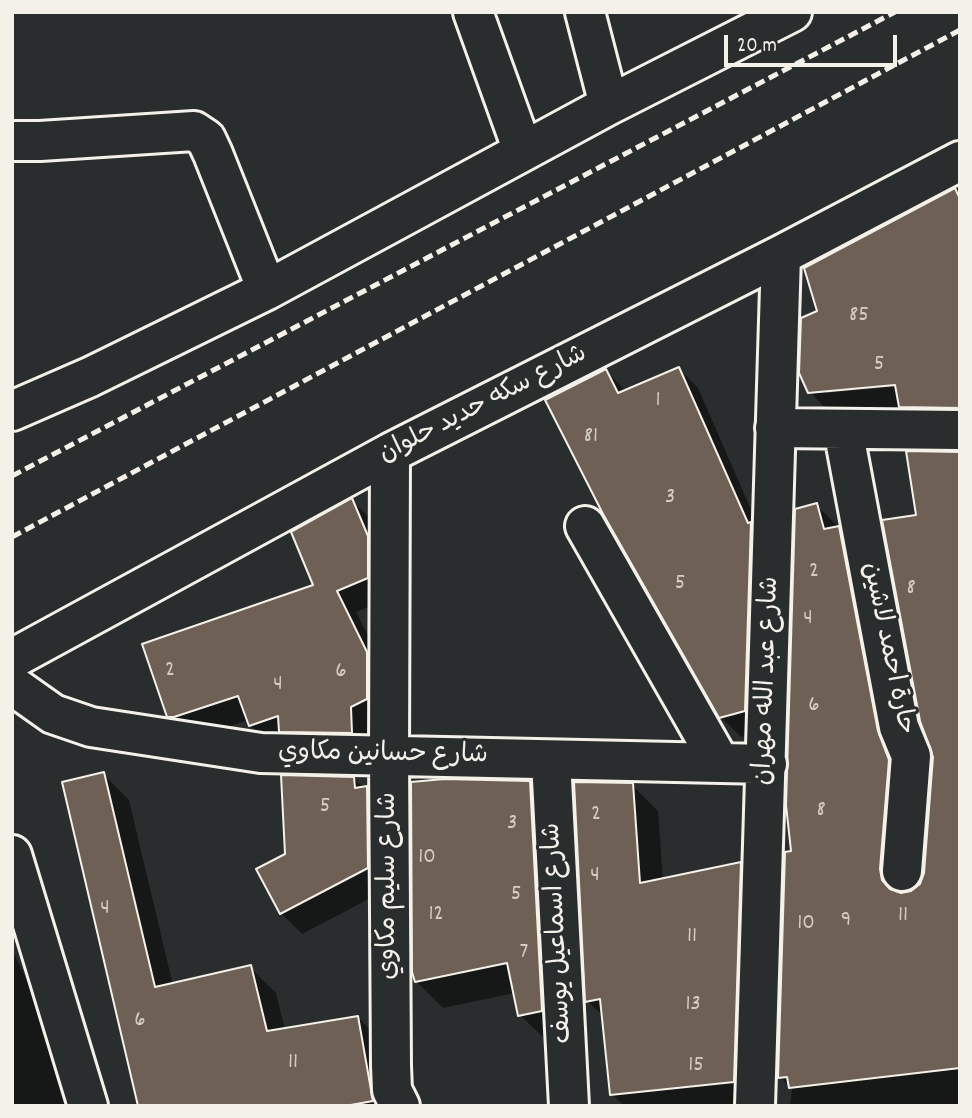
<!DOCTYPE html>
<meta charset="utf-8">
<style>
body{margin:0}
#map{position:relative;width:972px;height:1118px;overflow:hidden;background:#2a2d2e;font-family:Dekko,sans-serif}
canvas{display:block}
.frame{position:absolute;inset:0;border:14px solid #f4f1e8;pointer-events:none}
.scale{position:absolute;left:724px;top:35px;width:173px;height:32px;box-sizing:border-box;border:4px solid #f4f1e8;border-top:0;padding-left:9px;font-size:21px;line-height:24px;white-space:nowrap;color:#f4f1e8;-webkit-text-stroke:5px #2a2d2e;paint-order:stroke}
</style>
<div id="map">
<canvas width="972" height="1118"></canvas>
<div class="frame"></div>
<div class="scale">20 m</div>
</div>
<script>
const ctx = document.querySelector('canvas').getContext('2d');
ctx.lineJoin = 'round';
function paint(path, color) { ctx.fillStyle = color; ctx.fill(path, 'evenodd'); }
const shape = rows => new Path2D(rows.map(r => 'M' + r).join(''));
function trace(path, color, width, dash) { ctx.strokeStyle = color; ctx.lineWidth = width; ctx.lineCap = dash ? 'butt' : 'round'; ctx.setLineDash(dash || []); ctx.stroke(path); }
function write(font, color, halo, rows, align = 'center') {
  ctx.font = font + ' Dekko,"Playpen Sans Arabic",sans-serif'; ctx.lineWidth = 6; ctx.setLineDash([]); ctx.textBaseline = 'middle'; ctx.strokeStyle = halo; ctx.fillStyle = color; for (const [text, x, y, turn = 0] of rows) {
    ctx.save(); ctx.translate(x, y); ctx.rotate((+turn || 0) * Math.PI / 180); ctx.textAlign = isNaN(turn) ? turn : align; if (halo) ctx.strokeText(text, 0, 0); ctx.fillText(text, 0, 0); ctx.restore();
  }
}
paint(shape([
 [960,188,960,434,836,419,810,392,819,312,806,269],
 [904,382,904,386,826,393,826,390],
 [679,369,698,388,763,537,764,730,741,737,721,717,606,371,626,391],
 [960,454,960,1106,790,1106,792,1089,780,1077,816,505,843,531,915,788,906,894,912,893,921,885,926,873,935,757,918,516],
 [352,501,373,521,388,599,356,612,388,674,373,753,271,746,250,725,248,720,195,738,190,737,169,716,315,586],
 [103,774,129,800,173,985,250,967,276,993,285,1030,358,1017,383,1043,394,1106,140,1106],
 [354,779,388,809,388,889,302,934,281,913],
 [529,782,556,809,547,1041,520,1015,515,993,443,1008,416,981],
 [632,785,658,811,663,880,740,864,766,889,759,1106,624,1106,612,1094,604,1017,587,1001],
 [12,950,25,976,74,1106,12,1106]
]), '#0007');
const building = shape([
 [955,188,960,199,960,408,899,407,895,385,808,393,799,373,801,318,817,311,804,268,955,188],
 [679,367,748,523,751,522,745,711,719,718,603,514,545,400,606,369,618,393,679,367],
 [906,451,960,452,960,1068,789,1088,787,1077,778,1078,785,852,791,851,786,805,795,509,817,503,824,529,839,526,878,731,889,760,880,869,882,880,890,889,901,893,911,891,920,884,924,873,933,757,920,721,882,520,916,515,906,451],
 [352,498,368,536,368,578,337,591,367,652,367,699,351,707,352,733,279,732,278,716,249,726,238,696,174,717,167,717,142,644,313,585,291,532,352,498],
 [104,772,155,987,251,965,267,1031,358,1016,373,1101,345,1106,138,1106,62,782,104,772],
 [281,775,354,777,355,788,367,786,368,868,280,914,256,869,285,854,281,775],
 [444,779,530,781,542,1011,518,1016,507,963,415,982,412,972,411,782,444,779],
 [574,782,633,783,640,883,741,862,734,1082,610,1095,600,999,585,1002,574,782]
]);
paint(building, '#6f6056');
trace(building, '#f4f1e8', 2);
const minor = shape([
 [473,12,523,151],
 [585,12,609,105],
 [12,141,40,141,194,131,206,139,213,154,267,290],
 [12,411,90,377,267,290,609,105,792,12],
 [775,428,960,430],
 [843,429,899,727,911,756,902,871],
 [390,453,389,756,391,1066,392,1090,400,1106],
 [585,526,720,763],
 [12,659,390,453,781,255,960,161],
 [12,685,53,714,91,727,261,753,767,764],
 [551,760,569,1106],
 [12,855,88,1106],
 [755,1106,781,255]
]);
trace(minor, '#f4f1e8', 44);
trace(minor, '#2a2d2e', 38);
trace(shape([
 [12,476,895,12],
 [12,537,960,30]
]), '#f4f1e8', 5, [10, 5]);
write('23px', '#d3cdc4', null, [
 ["85",859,317],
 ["5",879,366],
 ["1",658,402],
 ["81",591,438],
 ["3",670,499],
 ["2",814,573],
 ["5",680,585],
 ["8",911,590],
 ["4",808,620],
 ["2",170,672],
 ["6",341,673],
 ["4",278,686],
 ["6",814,707],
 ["5",325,808],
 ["8",821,812],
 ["2",596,816],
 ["3",512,825],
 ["10",427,859],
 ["4",595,877],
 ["5",516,896],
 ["4",105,910],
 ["12",436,916],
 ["11",903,917],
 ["9",846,922],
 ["10",806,925],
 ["11",692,938],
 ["7",524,954],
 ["13",693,1006],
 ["6",140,1022],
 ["11",293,1064],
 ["15",696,1067]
]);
write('26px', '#f4f1e8', '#2a2d2e', [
 ["شارع سكه حديد حلوان",484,406,-27],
 ["حارة احمد لاشين",886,649,78],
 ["شارع عبد الله مهران",769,681,-88],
 ["شارع حسانين مكاوي",383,756,1],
 ["شارع سليم مكاوي",390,886,-90],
 ["شارع اسماعيل يوسف",560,933,-93]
]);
</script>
